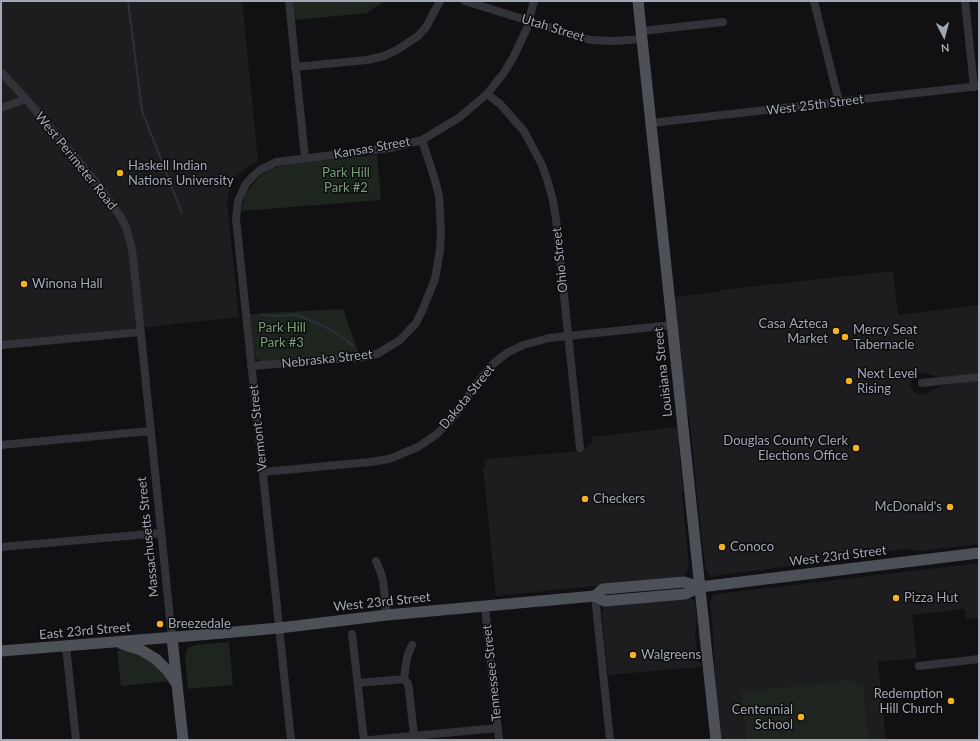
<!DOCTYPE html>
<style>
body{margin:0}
#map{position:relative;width:980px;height:741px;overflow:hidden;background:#111113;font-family:Lato,sans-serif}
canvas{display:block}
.frame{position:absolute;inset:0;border:2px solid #a2a7b4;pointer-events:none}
.north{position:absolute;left:924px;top:16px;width:40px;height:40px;-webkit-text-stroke:3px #0c0c0d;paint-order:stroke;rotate:174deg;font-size:11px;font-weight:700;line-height:16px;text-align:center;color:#a2a7b4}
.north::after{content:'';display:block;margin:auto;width:14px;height:18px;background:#a2a7b4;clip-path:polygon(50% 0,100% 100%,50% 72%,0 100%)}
</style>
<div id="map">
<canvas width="980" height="741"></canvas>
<div class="frame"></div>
<div class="north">N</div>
</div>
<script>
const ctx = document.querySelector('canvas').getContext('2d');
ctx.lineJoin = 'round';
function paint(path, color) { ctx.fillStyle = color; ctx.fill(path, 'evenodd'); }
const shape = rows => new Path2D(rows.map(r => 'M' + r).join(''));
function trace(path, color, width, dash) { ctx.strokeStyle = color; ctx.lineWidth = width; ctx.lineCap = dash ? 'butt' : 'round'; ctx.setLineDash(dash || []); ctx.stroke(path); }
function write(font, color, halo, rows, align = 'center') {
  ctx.font = font + ' Lato,sans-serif'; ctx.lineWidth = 3; ctx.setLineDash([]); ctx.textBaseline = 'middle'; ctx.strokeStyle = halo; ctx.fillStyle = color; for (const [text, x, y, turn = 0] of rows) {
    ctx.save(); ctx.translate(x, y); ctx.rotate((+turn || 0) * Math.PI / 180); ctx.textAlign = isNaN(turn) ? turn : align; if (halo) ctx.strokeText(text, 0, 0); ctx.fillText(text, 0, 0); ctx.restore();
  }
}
paint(shape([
 [1,1,242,1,258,161,250,165,236,176,232,183,228,194,227,204,239,317,130,329,1,341],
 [893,271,898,315,979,305,979,373,939,377,921,372,918,372,913,376,910,384,913,391,916,393,923,395,944,385,979,381,979,544,922,551,907,549,845,556,839,560,713,576,709,575,706,569,703,550,689,415,687,413,674,297,720,292,720,290],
 [678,427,679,449,683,492,682,494,689,566,688,569,685,575,682,577,496,596,483,468,485,467,484,459,583,451,592,443,591,437],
 [979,563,979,618,966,619,965,609,912,615,917,658,878,662,886,740,720,740,716,694,713,631,710,603,712,596,716,594],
 [687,598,692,599,695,603,697,620,695,636,698,662,702,664,702,667,608,675,602,612,604,607,607,605]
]), '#1d1d20');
paint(shape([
 [293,1,385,1,367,13,295,20],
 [377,155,381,200,241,211,246,193,259,177,268,170,286,164],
 [343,309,359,354,263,362,257,359,255,357,250,314],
 [229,642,233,685,188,689,185,656,187,649,194,645],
 [125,650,132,651,156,663,169,681,121,686,117,651],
 [851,680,863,689,869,740,747,740,741,692]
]), '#1d251e');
trace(shape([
 [128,1,142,111,182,213],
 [262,315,279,316,295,315,305,318,329,329,345,339,353,346]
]), '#293238', 2);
trace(shape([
 [289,1,305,158],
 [465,1,590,40,615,41,642,39],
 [814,1,839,102],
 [965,1,974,87],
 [642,31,723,22],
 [295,67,367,60,384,56,397,50,418,36,426,27,440,1],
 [1,72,26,99,98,185,120,216,126,227,132,249,134,266,172,638],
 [487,94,500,104,524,131,542,165,548,182,553,201,556,219,580,448],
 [1,108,26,99],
 [651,123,979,86],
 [1,345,141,332],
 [251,366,363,357,377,354,400,340,416,323,422,311,435,279,440,250,441,232,439,196,435,180,422,140],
 [922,383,979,377],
 [1,445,151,431],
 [263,472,370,462,389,459,418,447,437,434,454,417,477,383,494,363,507,353,523,345,549,338,672,325],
 [1,547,161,533],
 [376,561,381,573,383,581,387,615],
 [595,596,610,740],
 [485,606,499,740],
 [352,634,364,740],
 [66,646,76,740],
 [919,666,979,659],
 [404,679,408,684,409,689,414,736],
 [404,679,407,657,412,645],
 [358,683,404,679],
 [291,740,236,219,238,201,246,184,254,175,260,170,276,162,390,148,422,140,460,117,487,94,503,74,513,58,527,28,534,1],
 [370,740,498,728]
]), '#323338', 8);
trace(shape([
 [638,1,716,740],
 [595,596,603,589,684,582,700,587],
 [172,638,183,740],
 [122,644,141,650,156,659,168,671,176,683],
 [1,651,188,636,279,628,387,615,595,596,604,601,685,594,700,587,979,553]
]), '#4e5057', 11);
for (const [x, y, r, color] of [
 [120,173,4,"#f6b125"],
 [24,284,4,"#f6b125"],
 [836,331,4,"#f6b125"],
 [845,337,4,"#f6b125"],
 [849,381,4,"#f6b125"],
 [856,448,4,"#f6b125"],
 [585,499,4,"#f6b125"],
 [950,507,4,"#f6b125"],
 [722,547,4,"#f6b125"],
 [896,598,4,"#f6b125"],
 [160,624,4,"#f6b125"],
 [633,655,4,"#f6b125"],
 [951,701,4,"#f6b125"],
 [801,717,4,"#f6b125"]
]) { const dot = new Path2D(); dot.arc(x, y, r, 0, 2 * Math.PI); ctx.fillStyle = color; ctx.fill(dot); trace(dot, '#0c0c0d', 1.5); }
write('13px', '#a2a7b4', '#0c0c0d', [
 ["Utah Street",553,28,17],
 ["West 25th Street",815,105,-7],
 ["Kansas Street",372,148,-10],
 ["West Perimeter Road",76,161,51],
 ["Ohio Street",560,260,-96],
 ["Nebraska Street",327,359,-6],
 ["Louisiana Street",663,372,-96],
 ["Dakota Street",467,397,-51],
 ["Vermont Street",258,428,-96],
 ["Massachusetts Street",148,537,-96],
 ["West 23rd Street",838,556,-7],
 ["West 23rd Street",382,602,-6],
 ["East 23rd Street",85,631,-5],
 ["Tennessee Street",492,673,-96]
]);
write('13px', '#a2a7b4', '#0c0c0d', [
 ["Haskell Indian",128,166],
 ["Nations University",128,181],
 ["Winona Hall",32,284],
 ["Casa Azteca",828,324,"right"],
 ["Market",828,339,"right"],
 ["Mercy Seat",853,330],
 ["Tabernacle",853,345],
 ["Next Level",857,374],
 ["Rising",857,389],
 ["Douglas County Clerk",848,441,"right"],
 ["Elections Office",848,456,"right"],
 ["Checkers",593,499],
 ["McDonald's",942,507,"right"],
 ["Conoco",730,547],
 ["Pizza Hut",904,598],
 ["Breezedale",168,624],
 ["Walgreens",641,655],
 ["Redemption",943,694,"right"],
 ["Hill Church",943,709,"right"],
 ["Centennial",793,710,"right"],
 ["School",793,725,"right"]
], 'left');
write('13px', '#78a07b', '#0c0c0d', [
 ["Park Hill",346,173],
 ["Park #2",346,188],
 ["Park Hill",282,328],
 ["Park #3",282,343]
]);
</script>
